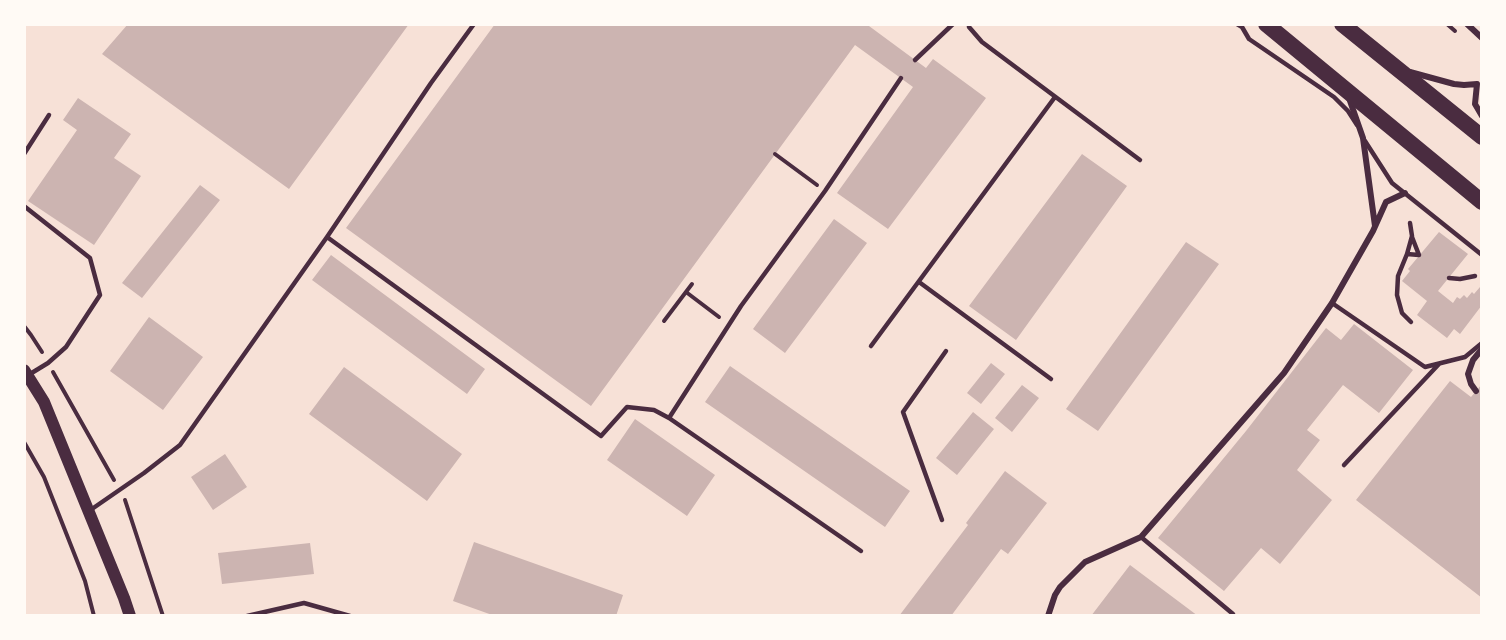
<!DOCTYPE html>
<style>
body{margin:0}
#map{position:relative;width:1506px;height:640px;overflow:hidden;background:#f7e1d7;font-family:Barlow,sans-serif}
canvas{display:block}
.frame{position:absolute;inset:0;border:26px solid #fffaf5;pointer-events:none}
</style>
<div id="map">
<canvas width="1506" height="640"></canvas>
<div class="frame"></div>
</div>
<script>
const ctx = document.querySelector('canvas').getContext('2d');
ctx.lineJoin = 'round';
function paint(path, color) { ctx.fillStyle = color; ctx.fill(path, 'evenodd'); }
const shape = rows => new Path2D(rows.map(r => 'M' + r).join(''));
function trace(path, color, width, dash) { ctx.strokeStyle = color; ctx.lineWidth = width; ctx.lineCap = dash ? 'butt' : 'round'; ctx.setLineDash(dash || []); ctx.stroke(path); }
paint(shape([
 [128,24,409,24,289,189,102,54],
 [495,24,871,24,869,26,926,68,933,59,986,98,888,229,837,193,913,87,855,45,591,406,346,228],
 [78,98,131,134,114,158,141,176,94,245,28,201,77,130,63,120],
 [1082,154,1127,186,1016,340,969,306],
 [200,185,220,200,142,298,122,283],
 [834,219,867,243,785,353,753,329],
 [1439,232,1468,254,1438,291,1453,303,1457,297,1460,299,1464,295,1467,298,1472,292,1474,294,1480,287,1482,289,1482,295,1480,297,1482,298,1482,305,1460,334,1454,329,1447,338,1417,315,1427,301,1402,281,1410,271,1408,269],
 [1186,242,1219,264,1098,431,1066,409],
 [331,255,485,369,467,394,312,280],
 [149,317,203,357,163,410,110,371],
 [1354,324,1413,370,1379,413,1343,385,1307,430,1320,440,1297,470,1332,500,1280,564,1261,548,1224,591,1158,538,1246,431,1326,328,1341,340],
 [991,363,1005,374,981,404,967,393],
 [730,366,910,491,885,527,705,402],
 [344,367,462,454,427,501,309,414],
 [1450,381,1471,397,1482,384,1482,598,1356,500],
 [1022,385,1039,398,1012,432,995,418],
 [973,412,994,429,957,475,936,458],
 [635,419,715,475,687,516,607,460],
 [225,454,247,487,213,510,191,477],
 [1005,471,1047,503,1008,554,1001,549,951,616,899,616,968,525,966,523],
 [474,542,623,595,616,616,495,616,453,601],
 [310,543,314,574,222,584,218,553],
 [1130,565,1198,616,1091,616]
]), '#ccb4b1');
trace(shape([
 [1447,24,1455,31],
 [775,154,817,185],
 [686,292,719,317],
 [664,321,692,284],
 [24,326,31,335,42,352],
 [53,372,114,480],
 [24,442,44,477,85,581,94,616],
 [125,500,163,616]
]), '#4a2c40', 4);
trace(shape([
 [969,24,969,27,982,42,1140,160],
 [1237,24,1242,27,1249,39,1334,97,1348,111,1357,125],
 [915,60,953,24],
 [1365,141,1392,183,1482,255],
 [24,154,49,115],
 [24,206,90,258,100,295,66,347,48,363,30,374],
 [1410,223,1412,236,1407,254,1398,276,1397,295,1402,313,1411,322],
 [327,237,601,436,627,407,654,410,669,418,741,306,825,191,901,78],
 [1407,254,1419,255,1412,237],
 [1449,278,1460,279,1475,276],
 [919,282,1051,379],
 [1332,303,1425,367,1465,357,1482,343],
 [871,346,1055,97],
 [669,418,861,551],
 [1344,465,1439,364],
 [89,511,144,473,180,445,327,237,431,83,474,24],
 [942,520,903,412,946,351],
 [1141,537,1233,614],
 [247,616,304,603,350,616]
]), '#4a2c40', 4.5);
trace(shape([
 [1467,24,1482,38],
 [1410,72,1454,84,1464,85,1477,84],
 [1477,84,1475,104,1482,116],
 [1349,98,1363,138,1375,226],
 [1476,391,1471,384,1468,374,1473,360,1482,349],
 [1048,616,1055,595,1060,587,1085,562,1141,537,1284,373,1332,303,1373,231,1386,202,1405,193]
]), '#4a2c40', 6);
trace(shape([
 [24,370,44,402,124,598,130,616]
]), '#4a2c40', 12);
trace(shape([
 [1266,24,1482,202],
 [1342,24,1482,137]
]), '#4a2c40', 16);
</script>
